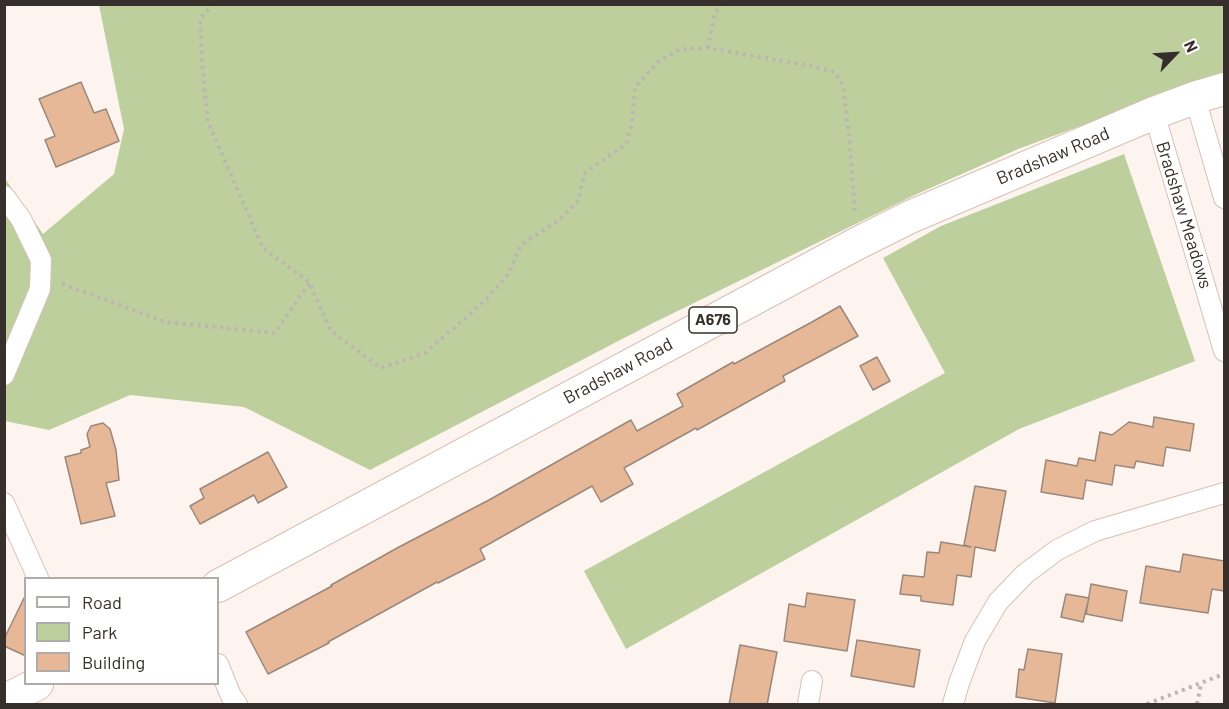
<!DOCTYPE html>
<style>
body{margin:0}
#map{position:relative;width:1229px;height:709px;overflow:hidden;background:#fdf4f0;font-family:Barlow,sans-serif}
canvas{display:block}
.frame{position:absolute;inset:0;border:6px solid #372f2b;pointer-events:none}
.legend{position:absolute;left:24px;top:577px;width:195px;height:108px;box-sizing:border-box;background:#fff;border:2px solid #afacaa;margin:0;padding:8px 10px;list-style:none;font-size:18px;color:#372f2b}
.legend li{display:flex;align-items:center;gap:12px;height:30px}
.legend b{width:30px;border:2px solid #afacaa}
.north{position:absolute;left:1145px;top:24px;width:60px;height:60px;-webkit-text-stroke:4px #fff;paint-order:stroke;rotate:65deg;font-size:16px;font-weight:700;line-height:24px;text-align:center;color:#372f2b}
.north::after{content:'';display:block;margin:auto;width:21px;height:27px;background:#372f2b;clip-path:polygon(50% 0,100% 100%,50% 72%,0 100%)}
</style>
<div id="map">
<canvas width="1229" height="709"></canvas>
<div class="frame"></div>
<ul class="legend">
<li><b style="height:8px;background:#fff"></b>Road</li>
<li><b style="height:16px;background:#bccf9d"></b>Park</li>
<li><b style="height:16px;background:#e7b897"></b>Building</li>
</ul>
<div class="north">N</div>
</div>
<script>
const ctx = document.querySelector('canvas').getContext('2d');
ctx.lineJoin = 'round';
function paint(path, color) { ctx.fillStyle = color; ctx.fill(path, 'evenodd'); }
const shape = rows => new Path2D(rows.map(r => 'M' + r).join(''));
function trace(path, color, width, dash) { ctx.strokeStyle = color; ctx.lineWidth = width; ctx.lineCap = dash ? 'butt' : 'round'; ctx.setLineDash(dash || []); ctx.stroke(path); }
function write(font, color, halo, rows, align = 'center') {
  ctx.font = font + ' Barlow,sans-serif'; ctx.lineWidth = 4.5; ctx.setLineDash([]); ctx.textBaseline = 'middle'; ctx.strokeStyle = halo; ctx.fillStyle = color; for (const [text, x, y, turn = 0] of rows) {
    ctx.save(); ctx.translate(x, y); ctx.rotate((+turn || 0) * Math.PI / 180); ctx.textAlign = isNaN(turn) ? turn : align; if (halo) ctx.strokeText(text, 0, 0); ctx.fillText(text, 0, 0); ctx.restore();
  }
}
paint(shape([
 [99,5,1224,5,1224,75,1197,83,1018,149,917,194,653,323,370,470,244,407,130,395,49,430,5,421,4,177,43,234,114,174,124,129],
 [1124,154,1195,361,1019,429,626,649,584,571,945,373,883,258,941,226]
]), '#bccf9d');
const building = shape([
 [81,82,94,113,106,109,119,141,56,167,45,140,55,136,39,99,81,82],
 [840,306,858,336,783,376,785,381,697,430,696,428,624,468,633,484,601,502,592,486,480,549,485,559,438,583,437,582,328,642,329,643,268,674,246,632,332,586,331,585,399,547,489,500,631,420,637,431,683,406,677,394,733,362,734,364,812,322,840,306],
 [877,357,890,381,873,390,860,366,877,357],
 [1154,417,1194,424,1190,451,1166,447,1163,466,1136,461,1134,468,1115,465,1112,485,1086,480,1083,499,1041,492,1046,460,1077,466,1079,458,1095,461,1100,432,1112,435,1129,422,1153,427,1154,417],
 [103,423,110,429,116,450,119,480,106,483,115,516,81,524,65,457,81,453,81,450,90,447,87,434,91,426,103,423],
 [268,452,287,487,258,503,254,495,200,524,190,506,204,498,200,489,268,452],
 [975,486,1006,491,995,551,975,547,971,577,957,575,953,605,921,601,921,596,900,594,903,575,924,577,927,552,939,553,941,542,971,547,964,545,975,486],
 [1183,554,1224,561,1224,591,1212,589,1208,613,1140,603,1146,566,1180,572,1183,554],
 [1091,584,1127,591,1122,621,1086,614,1091,584],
 [807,593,855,600,847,651,784,641,789,604,805,607,807,593],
 [26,594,26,656,4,646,4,639,26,594],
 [1066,594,1089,598,1083,622,1061,617,1066,594],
 [857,640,920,650,914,687,851,676,857,640],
 [740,645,777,652,767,705,729,705,740,645],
 [1028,649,1062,654,1055,703,1016,697,1019,669,1024,670,1028,649]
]);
paint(building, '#e7b897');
trace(building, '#9a877b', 1.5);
const minor = shape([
 [1195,98,1224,198],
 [1154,113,1224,351],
 [4,196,21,219,41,260,40,289,4,375],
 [4,503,38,578],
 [218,664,231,696,237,704],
 [808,704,812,681],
 [953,704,959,683,975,641,998,602,1025,574,1057,550,1095,531,1224,493]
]);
const primary = shape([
 [218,586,858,243,910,217,1154,113,1197,97,1224,89],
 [4,701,37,684]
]);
trace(minor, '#d7c0b7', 22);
trace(primary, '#d7c0b7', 34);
trace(shape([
 [214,4,200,19,202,63,208,122,263,248,309,282,331,331,381,368,425,353,485,301,508,274,521,245,559,220,577,203,585,173,626,144,632,123,635,87,658,62,680,49,708,48,811,66,835,72,843,86,850,145,855,215],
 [708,48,715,13,723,4],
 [62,284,166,322,275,333,309,283],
 [1147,704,1224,674],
 [1197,704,1201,684]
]), '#beb5b1', 4, [3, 4.5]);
trace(minor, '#fff', 20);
trace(primary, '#fff', 32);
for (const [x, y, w] of [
 [713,320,48]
]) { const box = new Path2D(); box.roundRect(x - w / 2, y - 13, w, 26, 4.5); ctx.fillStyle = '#fff'; ctx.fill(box); trace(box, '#372f2b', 1.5); }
write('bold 16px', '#372f2b', null, [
 ["A676",713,320]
]);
write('18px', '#372f2b', '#fff', [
 ["Bradshaw Road",1053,156,-23],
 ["Bradshaw Meadows",1184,215,73],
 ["Bradshaw Road",618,371,-28]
]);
</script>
